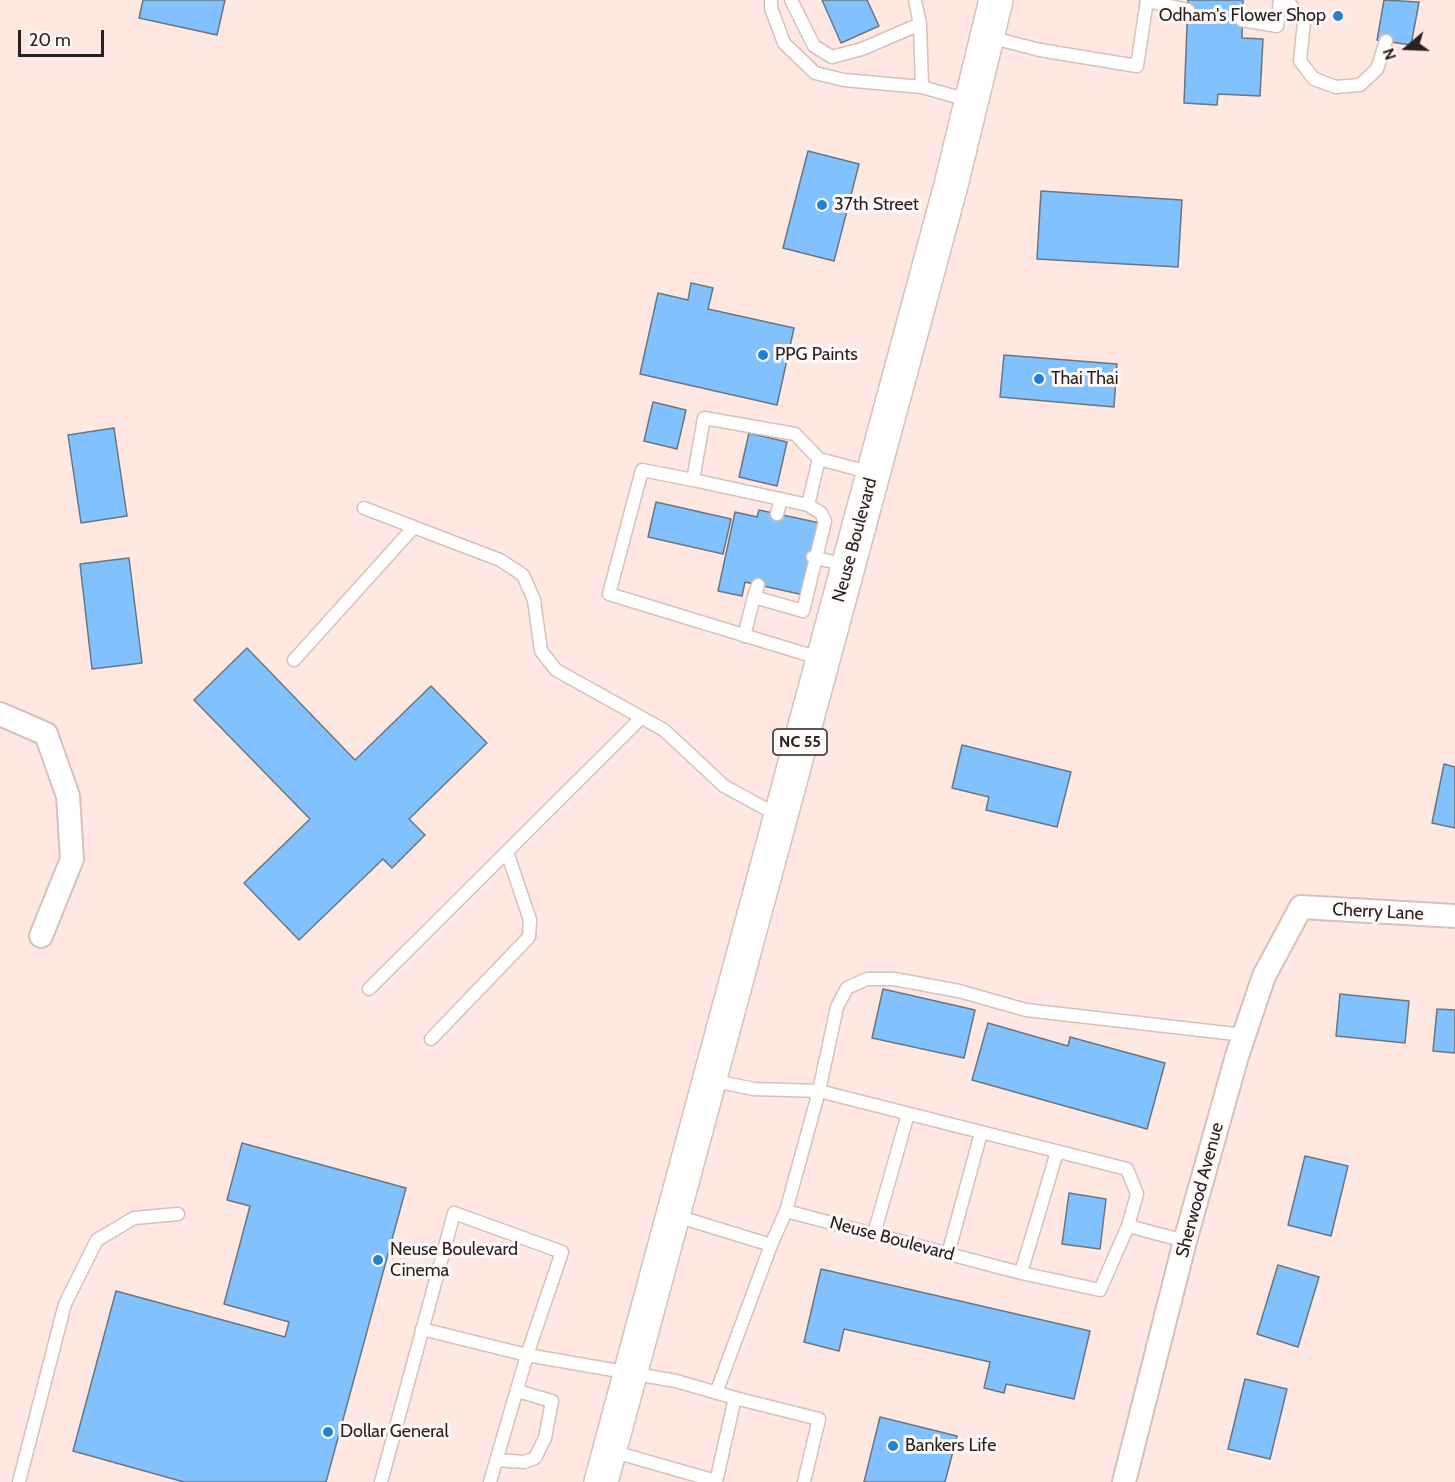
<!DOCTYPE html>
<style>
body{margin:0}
#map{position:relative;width:1455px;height:1482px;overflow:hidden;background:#ffe8e1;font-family:Cabin,sans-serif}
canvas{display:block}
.north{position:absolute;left:1377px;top:18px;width:60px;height:60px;-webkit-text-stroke:4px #fffaf9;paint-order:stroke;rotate:251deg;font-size:16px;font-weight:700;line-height:24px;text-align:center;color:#2a221f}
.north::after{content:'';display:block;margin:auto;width:21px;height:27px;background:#2a221f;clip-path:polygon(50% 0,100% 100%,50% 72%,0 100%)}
.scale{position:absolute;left:18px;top:30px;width:86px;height:27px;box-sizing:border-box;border:3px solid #2a221f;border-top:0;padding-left:8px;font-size:18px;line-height:21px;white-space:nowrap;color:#2a221f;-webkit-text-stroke:4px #fffaf9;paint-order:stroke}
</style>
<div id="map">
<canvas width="1455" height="1482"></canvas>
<div class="north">N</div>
<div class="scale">20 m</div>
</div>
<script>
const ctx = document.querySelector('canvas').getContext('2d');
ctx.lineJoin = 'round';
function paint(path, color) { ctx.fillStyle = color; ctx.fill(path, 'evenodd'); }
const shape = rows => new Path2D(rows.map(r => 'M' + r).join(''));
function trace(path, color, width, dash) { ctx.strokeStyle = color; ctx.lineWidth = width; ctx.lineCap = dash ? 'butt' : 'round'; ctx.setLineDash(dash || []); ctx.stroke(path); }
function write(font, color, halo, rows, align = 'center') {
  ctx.font = font + ' Cabin,sans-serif'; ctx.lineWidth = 6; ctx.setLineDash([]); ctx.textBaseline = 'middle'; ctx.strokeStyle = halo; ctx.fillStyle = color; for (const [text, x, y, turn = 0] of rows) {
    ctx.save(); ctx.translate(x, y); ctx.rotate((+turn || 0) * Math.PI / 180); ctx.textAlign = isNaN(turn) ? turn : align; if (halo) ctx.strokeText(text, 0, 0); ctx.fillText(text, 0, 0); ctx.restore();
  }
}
const building = shape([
 [143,0,225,0,217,35,139,18,143,0],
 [822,0,867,0,879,26,841,43,822,0],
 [1188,0,1243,0,1242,38,1263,39,1260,96,1218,94,1217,105,1184,103,1188,0],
 [1384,0,1419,2,1411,45,1377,40,1384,0],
 [808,151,859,164,834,261,783,248,808,151],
 [1041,191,1182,200,1178,267,1037,259,1041,191],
 [691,283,713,288,708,309,794,328,777,405,640,374,658,293,688,300,691,283],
 [1004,355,1117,364,1114,407,1000,397,1004,355],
 [653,402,686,410,677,449,644,441,653,402],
 [114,428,127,516,81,523,68,435,114,428],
 [749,433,787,442,777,486,739,477,749,433],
 [656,502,731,519,723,554,648,537,656,502],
 [759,510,820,523,804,595,745,582,742,596,718,591,735,512,757,517,759,510],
 [129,558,142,663,92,669,80,564,129,558],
 [247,648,355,760,431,686,487,743,409,819,425,835,392,868,383,859,299,940,244,883,310,819,194,700,247,648],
 [962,745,1071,772,1057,827,986,810,989,797,952,788,962,745],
 [1444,764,1455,767,1455,828,1432,823,1444,764],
 [883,989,975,1010,964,1058,872,1038,883,989],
 [1340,994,1409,1001,1405,1043,1336,1036,1340,994],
 [1437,1009,1455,1010,1455,1053,1433,1051,1437,1009],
 [988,1023,1068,1046,1070,1037,1165,1063,1147,1129,972,1080,988,1023],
 [242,1143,406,1188,326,1482,184,1482,73,1451,116,1291,285,1337,289,1322,224,1304,250,1206,227,1200,242,1143],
 [1305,1156,1348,1166,1331,1236,1288,1225,1305,1156],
 [1069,1193,1106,1199,1100,1249,1062,1244,1069,1193],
 [1278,1265,1319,1277,1298,1347,1257,1334,1278,1265],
 [821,1269,1090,1331,1074,1399,1006,1384,1004,1393,984,1388,990,1362,844,1329,839,1351,804,1342,821,1269],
 [1245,1379,1287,1389,1270,1459,1228,1449,1245,1379],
 [880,1417,957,1436,945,1482,864,1482,880,1417]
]);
paint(building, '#81c1fd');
trace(building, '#687683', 1.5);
const service = shape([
 [771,0,771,8,784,43,815,73,844,80,922,87,971,101],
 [791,0,814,46,832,57,862,49,920,24],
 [915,0,920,24,922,87],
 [1287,0,1304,22,1300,61,1314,79,1336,87,1360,85,1377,69,1386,41],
 [1147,1,1188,10],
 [1242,20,1277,26,1280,0],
 [989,37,1040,50,1137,66,1147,0],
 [693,480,808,505,819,459],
 [808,505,821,513,825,521,816,558,813,557],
 [364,508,500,560,523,575,534,600,541,651,556,670,664,730,724,786,779,816],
 [777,514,781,499],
 [758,585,754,597,803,611,816,558,847,565],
 [744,636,754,597],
 [822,659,609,594,642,470,693,480,704,418,795,434,819,459,872,473],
 [294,660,414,527],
 [369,989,641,718],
 [431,1039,529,937,530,920,507,852],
 [710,1080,754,1089,819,1091,786,1211,1021,1273,1100,1290,1128,1226,1185,1241],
 [673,1215,771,1245,716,1393],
 [1128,1226,1137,1194,1127,1169,819,1091,837,1007,847,988,867,979,894,979,959,991,1026,1010,1244,1035],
 [874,1234,908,1114],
 [771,1245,786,1211],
 [948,1254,981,1133],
 [1021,1273,1057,1152],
 [422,1329,527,1355,490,1482],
 [735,1398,819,1419,804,1482],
 [611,1451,716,1481],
 [497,1460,524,1462,535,1458,545,1438,552,1401,517,1391],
 [19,1482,65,1304,97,1240,134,1218,178,1214],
 [381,1482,454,1213,562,1252,527,1355,676,1381,735,1398,716,1482]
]);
const minor = shape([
 [0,714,46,734,68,796,72,859,41,936],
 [1124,1482,1185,1241,1237,1056,1264,976,1301,907,1455,916]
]);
const primary = shape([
 [601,1482,951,185,996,0]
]);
trace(service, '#d6c0b9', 15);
trace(minor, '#d6c0b9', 26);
trace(primary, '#d6c0b9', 36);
trace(service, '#fff', 12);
trace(minor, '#fff', 22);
trace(primary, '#fff', 33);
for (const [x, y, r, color] of [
 [1338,16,6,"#2183cf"],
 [822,205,6,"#2183cf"],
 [763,355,6,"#2183cf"],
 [1039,379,6,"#2183cf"],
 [378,1260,6,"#2183cf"],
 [328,1432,6,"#2183cf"],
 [893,1446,6,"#2183cf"]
]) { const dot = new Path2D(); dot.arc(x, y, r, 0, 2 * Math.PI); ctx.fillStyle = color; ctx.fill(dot); trace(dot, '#fffaf9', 2); }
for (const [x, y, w] of [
 [800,742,54]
]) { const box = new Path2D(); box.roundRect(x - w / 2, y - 13, w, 26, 4.5); ctx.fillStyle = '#fffaf9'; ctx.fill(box); trace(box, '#2a221f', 1.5); }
write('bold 16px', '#2a221f', null, [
 ["NC 55",800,742]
]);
write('18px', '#2a221f', '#fffaf9', [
 ["Odham's Flower Shop",1326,16,"right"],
 ["37th Street",834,205],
 ["PPG Paints",775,355],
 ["Thai Thai",1051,379],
 ["Neuse Boulevard",390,1250],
 ["Cinema",390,1271],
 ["Dollar General",340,1432],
 ["Bankers Life",905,1446]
], 'left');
write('18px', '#2a221f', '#fffaf9', [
 ["Neuse Boulevard",855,540,-75],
 ["Cherry Lane",1378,912,3],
 ["Sherwood Avenue",1200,1190,-75],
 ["Neuse Boulevard",892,1239,15]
]);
</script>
